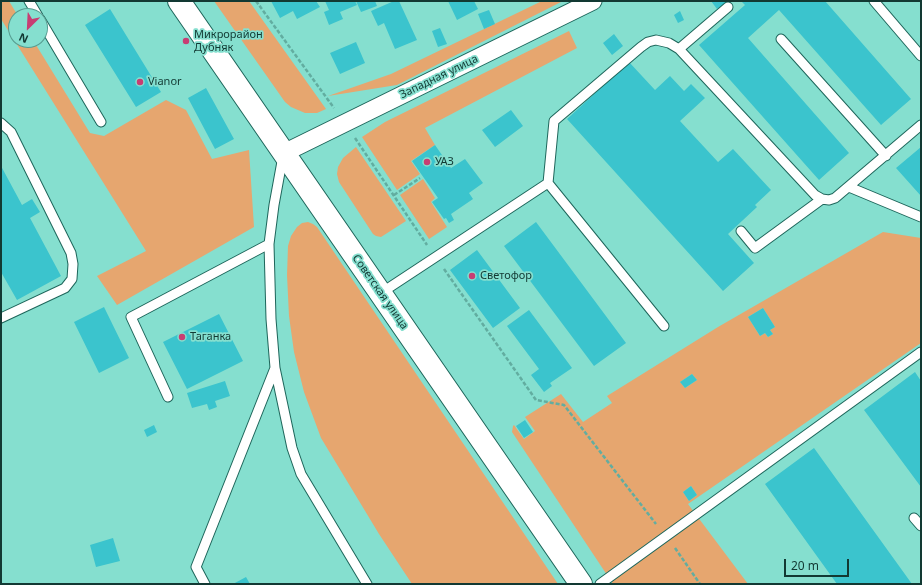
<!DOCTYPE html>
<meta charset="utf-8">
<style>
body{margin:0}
#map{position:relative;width:922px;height:585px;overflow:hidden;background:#85dfcf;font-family:"Noto Sans",sans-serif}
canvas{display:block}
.frame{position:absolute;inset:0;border:2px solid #123933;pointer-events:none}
.north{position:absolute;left:8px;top:8px;width:40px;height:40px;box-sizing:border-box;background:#85dfcf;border:1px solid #579d91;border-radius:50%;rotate:204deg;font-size:11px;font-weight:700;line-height:16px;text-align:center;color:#123933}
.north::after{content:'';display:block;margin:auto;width:14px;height:18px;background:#c83d73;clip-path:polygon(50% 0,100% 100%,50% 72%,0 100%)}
.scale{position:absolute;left:784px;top:559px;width:65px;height:18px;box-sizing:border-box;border:2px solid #123933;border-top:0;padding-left:5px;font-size:12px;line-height:14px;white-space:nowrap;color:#123933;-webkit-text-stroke:3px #85dfcf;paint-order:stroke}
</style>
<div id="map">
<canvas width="922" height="585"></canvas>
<div class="frame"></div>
<div class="north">N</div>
<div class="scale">20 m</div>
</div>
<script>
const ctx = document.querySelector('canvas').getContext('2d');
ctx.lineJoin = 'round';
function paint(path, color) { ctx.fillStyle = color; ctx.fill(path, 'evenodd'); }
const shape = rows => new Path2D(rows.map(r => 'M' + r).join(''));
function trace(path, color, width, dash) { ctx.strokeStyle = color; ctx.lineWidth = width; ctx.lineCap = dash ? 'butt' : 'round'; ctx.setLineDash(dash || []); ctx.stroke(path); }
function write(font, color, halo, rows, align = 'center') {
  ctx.font = font + ' "Noto Sans",sans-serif'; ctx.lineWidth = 3.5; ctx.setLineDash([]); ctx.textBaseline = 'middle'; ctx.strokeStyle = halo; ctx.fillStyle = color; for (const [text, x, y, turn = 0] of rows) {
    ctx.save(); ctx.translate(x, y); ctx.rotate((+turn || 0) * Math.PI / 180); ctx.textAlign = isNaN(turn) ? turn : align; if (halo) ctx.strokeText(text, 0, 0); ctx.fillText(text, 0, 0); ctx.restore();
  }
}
paint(shape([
 [1,1,9,1,18,16,16,16,16,40,33,40,90,133,104,136,166,100,186,110,212,159,249,150,254,227,117,305,97,276,146,251,1,19],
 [214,1,249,1,326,109,317,113,305,113,291,107,285,102],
 [542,1,563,1,397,85,328,96,391,74],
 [569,31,577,48,425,128,435,145,411,161,420,174,397,190,362,137,385,122],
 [356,147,406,221,381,237,376,236,373,234,339,182,337,174,338,167,343,158],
 [423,179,435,198,431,202,447,227,429,239,400,195],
 [308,222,313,224,317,227,558,584,412,584,379,534,321,438,304,392,294,352,289,316,287,275,288,246,291,236,297,227,302,223],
 [883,232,921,238,921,343,688,504,748,584,613,584,512,432,513,426,514,425,524,439,535,431,525,417,561,394,583,422,612,403,607,396,718,327],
 [763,308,775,327,770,330,773,334,768,337,765,333,760,336,748,317],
 [692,374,697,380,685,388,680,382],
 [691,486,697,495,689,501,683,492]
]), '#e6a66f');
paint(shape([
 [271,1,316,1,320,7,297,19,293,11,280,18],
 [325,1,355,1,357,5,340,12,343,19,329,25,324,12,329,10],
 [356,1,375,1,377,6,361,12],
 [394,1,399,1,417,40,395,49,384,23,378,26,371,11],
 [448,1,474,1,478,9,457,20],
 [711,1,726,1,727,2,717,9],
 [741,1,825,1,911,99,881,125,779,10,748,38,849,153,819,180,699,45,745,5],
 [110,9,161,92,136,107,85,25],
 [489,10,495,24,484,29,478,14],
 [680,11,684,20,678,23,674,15],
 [440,28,447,44,438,47,432,31],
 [614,34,623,46,612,55,603,43],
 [356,42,365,63,340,74,330,53],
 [629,62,655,90,670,76,684,91,691,84,705,98,680,121,718,162,733,149,771,190,755,205,757,207,728,234,754,263,723,291,567,119],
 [206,88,234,139,215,149,188,98],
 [511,110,523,126,495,147,482,130],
 [435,145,451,168,465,159,483,183,469,193,473,199,451,214,454,220,449,223,446,218,444,219,432,202,438,198,412,161],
 [921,147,921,196,896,168],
 [1,166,22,205,32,199,40,212,30,218,61,276,17,300,1,272],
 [536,222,626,343,594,366,504,246],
 [477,250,520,308,493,328,450,270],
 [104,307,129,358,99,373,74,322],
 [763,308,775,327,770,330,773,334,768,337,765,333,760,336,748,317],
 [529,310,572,368,550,383,552,386,544,392,531,375,539,369,507,326],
 [219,314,243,361,187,389,163,342],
 [915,372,921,381,921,487,864,410],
 [692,374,697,380,685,388,680,382],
 [225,381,230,396,215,401,217,407,209,410,207,404,192,408,187,393],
 [525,420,533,432,524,438,516,426],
 [154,425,157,432,147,437,144,430],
 [814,448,912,584,837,584,765,484],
 [691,486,697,495,689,501,683,492],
 [113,538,120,561,96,567,90,545],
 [246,577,250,584,233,584]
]), '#3bc4cd');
const service = shape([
 [29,1,38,16],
 [874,1,921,56],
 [40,19,101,122],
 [781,39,886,156],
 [679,49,728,7],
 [1,123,11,132,71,253,73,264,72,279,65,288,1,318],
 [283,156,274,205,269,244,271,319,275,368,292,448,301,474,367,584],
 [548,183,554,121,641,47,648,42,656,40,669,43,679,49,815,195,822,199,829,200,835,198,921,125],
 [849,187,921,217],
 [741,231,755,248,822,199],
 [381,293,548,183,664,326],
 [168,397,131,317,269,244],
 [914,518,921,526],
 [205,584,196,567,275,368],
 [600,584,921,352]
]);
const minor = shape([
 [284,153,593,1]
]);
const primary = shape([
 [179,1,581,584]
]);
trace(service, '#1e665b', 11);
trace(minor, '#1e665b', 19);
trace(primary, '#1e665b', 24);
trace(shape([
 [256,1,334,108],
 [355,138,427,245],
 [394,195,420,178],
 [444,269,536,400,564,405,656,524],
 [675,548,700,584]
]), '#62ada0', 2.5, [4, 2]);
trace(service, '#fff', 9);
trace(minor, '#fff', 17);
trace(primary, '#fff', 22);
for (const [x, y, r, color] of [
 [186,41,4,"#c83d73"],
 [140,82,4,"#c83d73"],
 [427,162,4,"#c83d73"],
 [472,276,4,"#c83d73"],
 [182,337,4,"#c83d73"]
]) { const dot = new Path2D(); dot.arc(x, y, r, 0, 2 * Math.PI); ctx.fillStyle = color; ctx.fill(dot); trace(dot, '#85dfcf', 1.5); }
write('11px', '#123933', '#85dfcf', [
 ["Микрорайон",194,35],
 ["Дубняк",194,48],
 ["Vianor",148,82],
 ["УАЗ",435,162],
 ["Светофор",480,276],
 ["Таганка",190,337]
], 'left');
write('11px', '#123933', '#85dfcf', [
 ["Западная улица",439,77,-26],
 ["Советская улица",380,292,55]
]);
</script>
